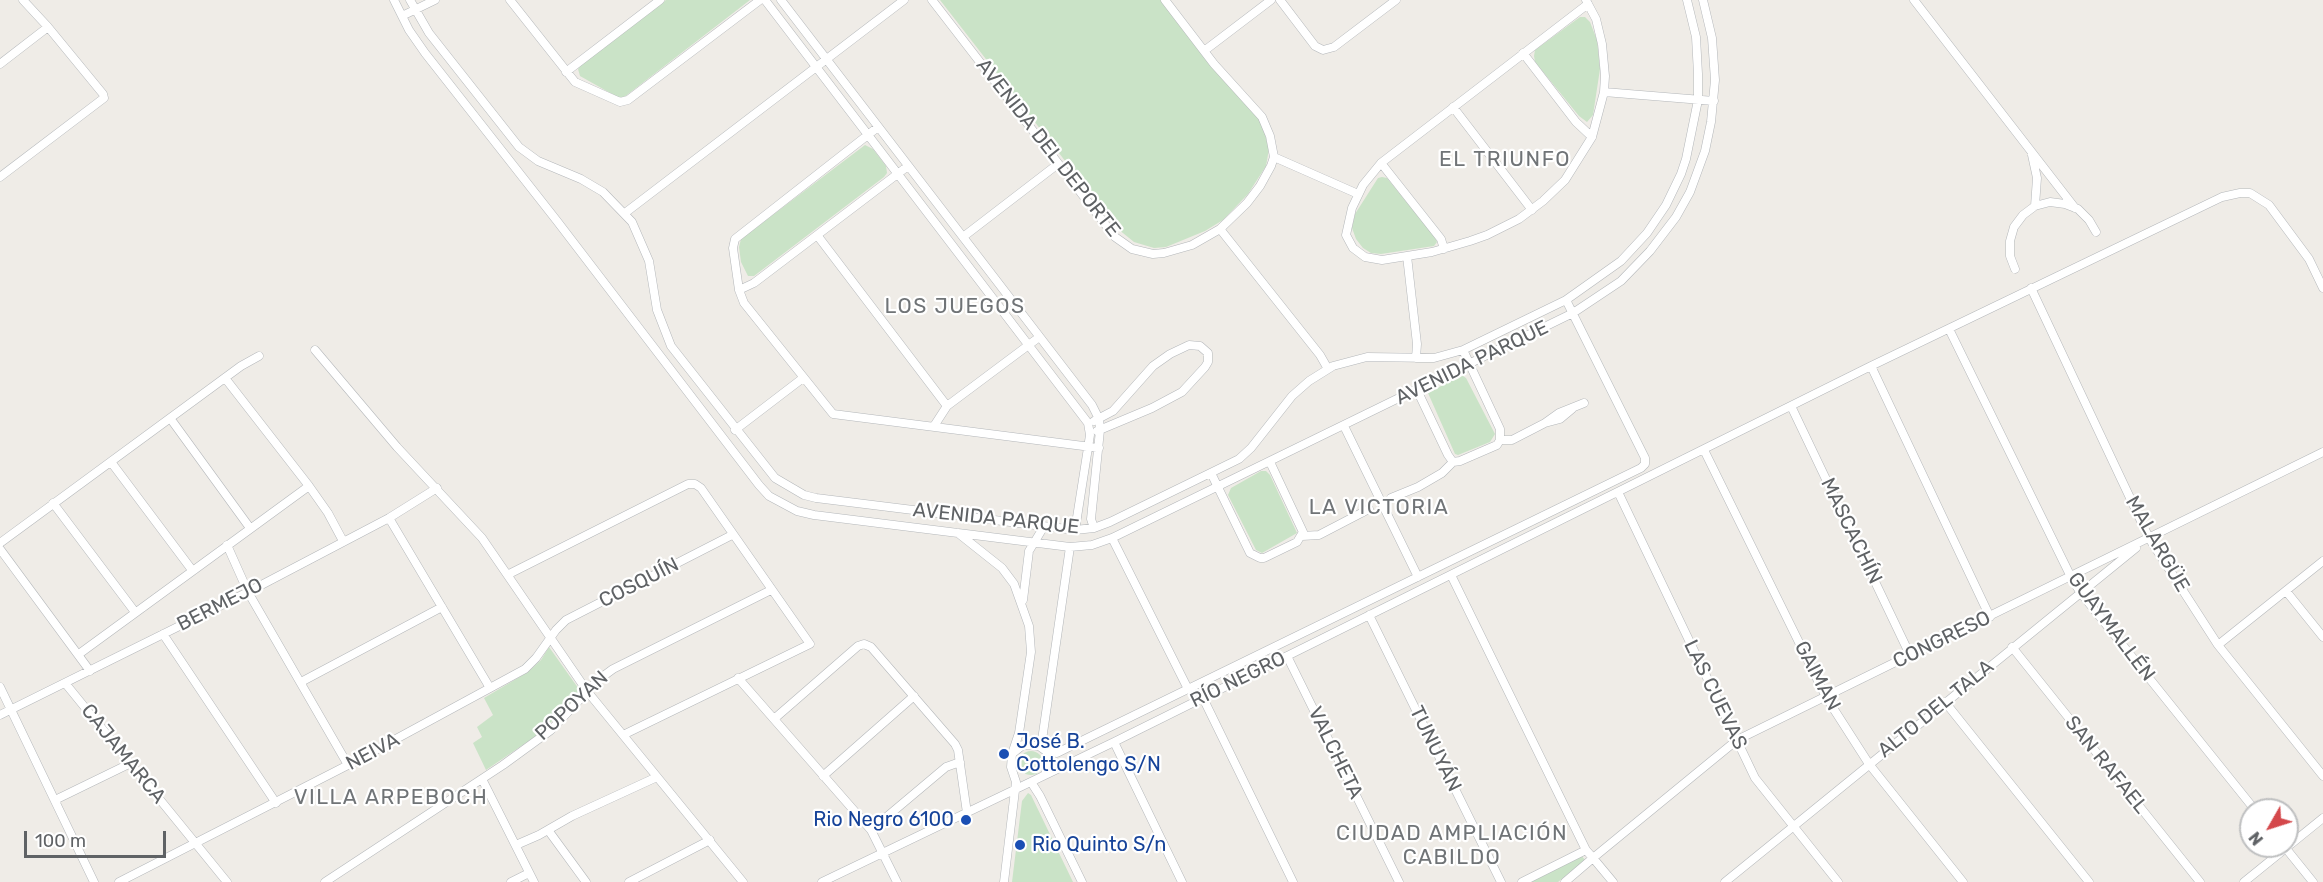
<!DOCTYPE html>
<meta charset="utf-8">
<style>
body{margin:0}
#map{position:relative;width:2323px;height:882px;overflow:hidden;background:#efece7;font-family:Rubik,sans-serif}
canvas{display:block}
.north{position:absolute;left:2239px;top:798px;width:60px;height:60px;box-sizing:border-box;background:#fff;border:2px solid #bfc0c1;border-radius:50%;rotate:231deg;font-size:16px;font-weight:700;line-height:24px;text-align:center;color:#5f6265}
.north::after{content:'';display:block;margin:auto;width:21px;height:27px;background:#d4484b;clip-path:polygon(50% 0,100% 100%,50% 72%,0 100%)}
.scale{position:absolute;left:24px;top:831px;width:142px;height:27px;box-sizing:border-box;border:3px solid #5f6265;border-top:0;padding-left:8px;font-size:18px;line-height:21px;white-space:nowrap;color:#5f6265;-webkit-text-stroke:4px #fff;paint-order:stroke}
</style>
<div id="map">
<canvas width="2323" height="882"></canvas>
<div class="north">N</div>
<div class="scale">100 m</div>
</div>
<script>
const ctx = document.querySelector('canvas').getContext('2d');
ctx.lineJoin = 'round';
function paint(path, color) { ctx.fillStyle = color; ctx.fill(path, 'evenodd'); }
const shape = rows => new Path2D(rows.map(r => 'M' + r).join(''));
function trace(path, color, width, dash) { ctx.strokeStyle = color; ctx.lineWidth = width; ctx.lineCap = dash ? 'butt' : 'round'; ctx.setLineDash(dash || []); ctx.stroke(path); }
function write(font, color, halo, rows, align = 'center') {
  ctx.font = font + ' Rubik,sans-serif'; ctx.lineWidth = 4.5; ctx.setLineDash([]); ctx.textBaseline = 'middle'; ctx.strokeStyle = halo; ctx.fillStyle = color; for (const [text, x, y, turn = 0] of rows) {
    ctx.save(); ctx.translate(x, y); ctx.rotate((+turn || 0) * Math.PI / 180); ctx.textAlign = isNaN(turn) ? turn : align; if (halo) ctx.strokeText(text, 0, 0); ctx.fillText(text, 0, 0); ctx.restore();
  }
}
paint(shape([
 [666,0,750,0,623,98,619,98,580,76,578,69,581,65],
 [940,0,1163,0,1261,120,1269,149,1266,166,1248,194,1223,220,1205,231,1166,247,1154,248,1134,242,1118,229],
 [1580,17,1585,17,1590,22,1597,40,1600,69,1593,115,1587,122,1579,116,1535,62,1534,56,1535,50],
 [865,145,873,149,886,166,887,173,884,177,754,276,748,276,741,262,739,247,741,239],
 [1382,177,1387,178,1435,237,1437,242,1434,246,1381,254,1371,253,1363,248,1356,239,1352,228,1355,214,1378,178],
 [1463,376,1466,378,1495,434,1490,442,1458,455,1455,454,1428,393,1458,377],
 [1261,471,1266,471,1270,475,1297,533,1262,553,1256,550,1228,495,1231,488],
 [549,647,581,692,539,734,486,770,473,743,482,737,477,727,493,715,484,698,528,672,541,660],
 '1019 763a12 12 0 1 1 24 0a12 12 0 1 1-24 0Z',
 [1028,793,1031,795,1073,882,1012,882,1022,801],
 [1581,855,1585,860,1558,882,1526,882]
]), '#cae3c7');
const street = shape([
 [394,0,409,30,425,53,557,221,759,485,769,496,797,511,814,515,1070,547,1092,545,1112,538,1573,313,1621,281,1650,251,1676,217,1690,192,1705,151,1711,122,1715,80,1712,38,1703,0],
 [410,0,429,33,519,147,538,161,581,179,603,192,632,222,649,261,657,310,671,346,775,478,804,495,816,498,1075,530,1094,528,1110,522,1239,459,1251,448,1292,396,1309,381,1333,366,1367,357,1434,358,1463,350,1566,300,1621,261,1647,233,1666,205,1681,174,1686,159,1698,100,1698,74,1696,37,1687,0],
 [510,0,575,82,620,102,628,100,760,0],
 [765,0,1088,423,1090,435,1075,530],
 [781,0,1092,405,1099,419,1100,430,1091,519,1094,528],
 [932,0,1115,237,1132,249,1153,254,1164,253,1192,245,1220,229,1247,203,1260,186,1271,166,1274,157,1270,136,1262,117,1214,64,1165,0],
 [1280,0,1315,46,1323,50,1334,47,1396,0],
 [1586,0,1588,4,1596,19,1602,44,1605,76,1604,92,1592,137,1565,180,1543,201,1519,219,1487,235,1470,241,1432,252,1382,260,1365,257,1353,248,1346,235,1352,208,1363,185,1381,163,1588,4],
 [1914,0,2075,208],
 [402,16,435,0],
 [1204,51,1271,0],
 [1523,53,1576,122,1592,137],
 [0,64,48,27],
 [566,72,660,0],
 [1604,92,1714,101],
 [1453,107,1532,210],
 [878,127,735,239,733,248,739,290,744,303,833,414,1099,448],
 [2032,155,2037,178,2035,206],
 [1274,157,1358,194],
 [1381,163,1441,239,1444,249],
 [0,177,104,98,103,94,48,27,23,0],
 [625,213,904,0],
 [1220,229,1320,355,1328,369],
 [817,235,947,406],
 [963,237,1058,164],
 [1407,256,1417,344,1416,358],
 [2015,269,2010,256,2010,241,2014,227,2023,215,2035,206,2050,202,2065,204,2078,209,2089,220,2096,232],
 [2031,288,2149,538,2218,645,2323,776],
 [739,290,754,283,908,166],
 [1949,329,2071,577,2080,592,2255,810],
 [315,350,397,447,482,538,587,691,743,882],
 [1871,366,1990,617],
 [225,378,309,486,328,513,343,541],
 [1417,390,1448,455,1453,462,1460,461,1497,445,1500,440,1500,429,1463,350],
 [1791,406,1910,655],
 [1572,409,1560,419,1545,423,1559,413,1584,403],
 [170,418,250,528],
 [1094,421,1113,411,1153,366,1170,354,1189,345,1200,346,1208,353,1208,362,1205,367,1182,392,1152,408,1097,431],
 [934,426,947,406,1038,338],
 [1344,426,1418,577],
 [735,430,803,378],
 [1500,440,1512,440,1545,423],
 [1704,450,1826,697,1869,764,1963,882],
 [111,462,192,570],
 [1211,473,1250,553,1260,558,1264,558,1297,542,1303,532,1270,462],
 [1618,492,1755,778,1838,882],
 [1391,498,1418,487,1442,473,1453,462],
 [53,503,135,612],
 [389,518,490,688],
 [958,533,1002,568,1014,584,1029,626,1031,652,1019,733,1012,754],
 [1302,536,1319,535,1369,509],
 [1112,538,1188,689],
 [0,543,241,366,259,356],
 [227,545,248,592,348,765],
 [0,549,90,671],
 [509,574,688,484,695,484,701,488,810,644,623,735],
 [1451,575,1586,850,1593,858,1737,740,2323,452],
 [2286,591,2323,637],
 [1023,600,1029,551,1043,528],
 [1369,615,1501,882],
 [163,634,276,803],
 [2218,645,2323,561],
 [2012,647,2200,882],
 [79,654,309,486],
 [1287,656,1399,882],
 [738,678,871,830,897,882],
 [301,682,442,607],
 [65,683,227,882],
 [0,687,94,882],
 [1203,698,1293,882],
 [1945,702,2089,882],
 [0,715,248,592,389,518,437,488],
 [774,719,858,646,864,644,871,647,955,744,958,750,967,813],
 [1114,742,1182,882],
 [1041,747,1070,547],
 [1046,751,1057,753,1065,749,1641,468,1645,464,1645,458,1566,300],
 [823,776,914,696],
 [482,779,534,882],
 [1031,782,1040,796,1082,882],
 [55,800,131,763],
 [548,830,586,882],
 [871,830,946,767,960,762],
 [516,845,539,835,572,816,657,777],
 [2284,846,2313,882],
 [119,882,348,765,490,688,525,669,536,658,556,630,566,620,732,535],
 [325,882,503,765,551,730,598,680,613,669,771,590],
 [511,882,529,873],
 [629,882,710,840],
 [822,882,1114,742,1871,366,2222,197,2240,193,2250,193,2269,205,2309,259,2323,288],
 [1004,882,1016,782,1011,767,1012,754,1023,745,1039,746,1046,751,1049,759,1049,768,1045,774],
 [1522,882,1586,850],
 [1565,882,1593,858,1613,882],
 [1725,882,2136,548],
 [2244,882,2323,818]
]);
trace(street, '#b4b7ba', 9);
trace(street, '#fff', 8);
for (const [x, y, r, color] of [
 [1004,754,6,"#1a4fb4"],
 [966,820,6,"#1a4fb4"],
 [1020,845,6,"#1a4fb4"]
]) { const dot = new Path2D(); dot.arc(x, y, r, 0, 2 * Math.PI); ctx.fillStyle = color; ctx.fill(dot); trace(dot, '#fff', 2); }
write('20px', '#5f6265', '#fff', [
 ["AVENIDA DEL DEPORTE",1048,148,52],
 ["AVENIDA PARQUE",1472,363,-26],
 ["AVENIDA PARQUE",996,519,6],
 ["MASCACHÍN",1851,531,64],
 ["MALARGÜE",2157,544,60],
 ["COSQUÍN",639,583,-27],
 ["BERMEJO",220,605,-27],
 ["GUAYMALLÉN",2111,627,53],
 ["CONGRESO",1942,640,-26],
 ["GAIMAN",1817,676,62],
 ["RÍO NEGRO",1238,680,-26],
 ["LAS CUEVAS",1715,695,64],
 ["POPOYAN",572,706,-43],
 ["ALTO DEL TALA",1936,709,-39],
 ["TUNUYÁN",1435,749,64],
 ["NEIVA",373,752,-28],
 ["VALCHETA",1335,753,64],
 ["CAJAMARCA",123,754,51],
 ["SAN RAFAEL",2106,765,51]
]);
write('20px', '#164399', '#fff', [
 ["José B.",1016,742],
 ["Cottolengo S/N",1016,765],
 ["Rio Negro 6100",954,820,"right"],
 ["Rio Quinto S/n",1032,845]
], 'left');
ctx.letterSpacing = '1.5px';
write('21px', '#707477', '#fff', [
 ["EL TRIUNFO",1505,160],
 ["LOS JUEGOS",955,307],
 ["LA VICTORIA",1379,508],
 ["VILLA ARPEBOCH",391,798],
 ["CIUDAD AMPLIACIÓN",1452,834],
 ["CABILDO",1452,858]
]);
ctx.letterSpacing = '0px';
</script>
